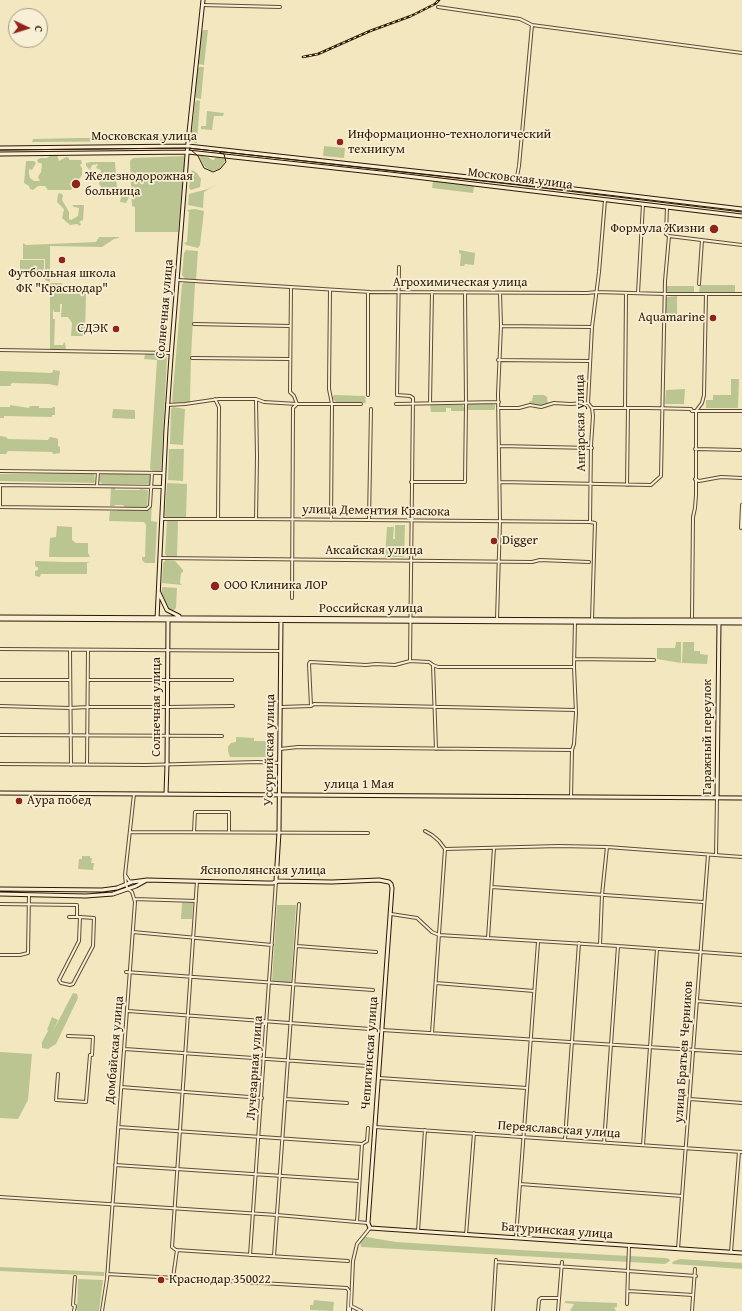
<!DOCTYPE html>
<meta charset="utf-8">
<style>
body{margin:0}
#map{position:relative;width:742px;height:1311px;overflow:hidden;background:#f3e7c0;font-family:"Gentium Book Plus",serif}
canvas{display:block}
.north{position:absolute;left:8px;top:8px;width:40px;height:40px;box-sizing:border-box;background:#f7efd6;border:1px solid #a79980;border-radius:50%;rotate:94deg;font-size:11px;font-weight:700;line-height:16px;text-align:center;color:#301800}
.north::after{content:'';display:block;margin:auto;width:14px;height:18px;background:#8f2418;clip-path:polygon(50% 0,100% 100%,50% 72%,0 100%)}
</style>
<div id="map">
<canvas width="742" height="1311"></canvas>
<div class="north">С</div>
</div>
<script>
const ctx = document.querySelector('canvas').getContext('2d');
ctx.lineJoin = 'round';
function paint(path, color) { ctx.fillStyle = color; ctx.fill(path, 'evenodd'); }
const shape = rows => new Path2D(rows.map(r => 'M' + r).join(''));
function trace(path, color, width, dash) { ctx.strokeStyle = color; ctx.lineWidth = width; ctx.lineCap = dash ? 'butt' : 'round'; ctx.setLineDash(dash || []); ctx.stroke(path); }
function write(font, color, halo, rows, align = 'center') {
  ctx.font = font + ' "Gentium Book Plus",serif'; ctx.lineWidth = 3.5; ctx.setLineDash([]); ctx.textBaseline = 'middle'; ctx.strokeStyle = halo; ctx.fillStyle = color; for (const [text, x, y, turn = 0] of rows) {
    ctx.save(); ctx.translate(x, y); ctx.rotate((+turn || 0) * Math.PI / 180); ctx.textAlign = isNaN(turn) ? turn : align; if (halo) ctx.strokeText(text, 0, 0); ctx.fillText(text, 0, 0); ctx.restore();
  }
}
paint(shape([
 [203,30,208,30,204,65,198,64,201,34],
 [200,67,204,67,201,99,196,98,195,97,198,68],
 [197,100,200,101,197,143,192,142,191,139,195,103],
 [207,111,224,113,223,116,214,116,212,130,201,129,201,126,206,126],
 [80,138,159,139,174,138,173,141,32,142,33,139],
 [324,146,345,148,344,158,323,156],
 [51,155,57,155,59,161,66,157,69,158,69,160,81,160,82,163,80,165,82,168,82,175,71,190,48,190,45,186,38,186,33,190,30,189,29,186,24,183,26,161,34,161,36,163,32,170,29,169,29,173,30,178,34,181,39,181,40,180,38,178,39,175,41,172,42,165,41,163,38,163,37,160,40,158,47,158],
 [185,156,178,232,135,232,135,207,132,206,130,161,133,158],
 [199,156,203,156,210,158,210,159,214,160,215,158,224,157,225,161,222,166,219,169,211,171,204,166],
 [92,162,115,162,117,188,120,188,128,194,129,197,126,203,120,202,122,193,117,191,103,193,101,191,102,188,99,184,101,170,96,168,98,164,92,165,90,170,86,166,86,163],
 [192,170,197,173,201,179,200,187,191,190,189,188,191,172],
 [433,181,474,186,473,193,432,188],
 [217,184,204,192,203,208,188,205,189,194,208,189],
 [60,193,63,195,62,200,69,212,69,219,71,220,78,216,79,208,74,207,72,205,84,205,83,220,79,222,81,224,80,226,77,224,70,225,62,218,64,209,57,202,58,194],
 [195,209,204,211,200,245,198,248,186,245,184,243,187,242,189,212,187,210],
 [99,237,119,237,119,238,114,239,102,247,50,246,50,282,45,280,45,259,23,259,23,243,26,245,96,242],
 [186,250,198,251,196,280,185,279,182,275,184,253],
 [459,250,475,253,474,265,465,264,464,266,460,266,461,254,459,253],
 [20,260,44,260,44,275,20,275],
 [185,282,195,283,191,357,190,402,173,403,172,402,182,284],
 [50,283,62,283,62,293,86,294,85,336,71,336,72,323,68,317,61,317,62,304,60,304,60,312,54,312,53,308,53,319,55,319,54,345,63,345,64,342,65,343,66,349,50,349],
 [700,285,735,285,735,292,699,292],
 [666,286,694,286,694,293,666,292],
 [677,296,677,314,668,315,665,311,665,299,667,297],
 [145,354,164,354,167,358,161,470,159,472,153,471,150,469,157,360,144,359],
 [53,370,60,371,58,386,49,384,12,383,10,386,0,386,0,371,52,373],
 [731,379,739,379,738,408,706,408,706,400,713,400,713,395,731,395],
 [685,389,684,404,665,404,666,390],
 [334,395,365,396,366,403,336,402,332,398],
 [533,395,544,395,547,397,548,405,540,406,531,405,529,401,532,401],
 [467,404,493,404,495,405,495,409,494,410,468,410,467,407],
 [10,405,29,408,30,406,39,406,39,408,52,408,53,407,55,407,55,415,52,415,52,417,4,416,4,418,0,418,0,407,10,407],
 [430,405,463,405,465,411,451,411,451,408,446,408,446,412,431,412],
 [173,407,185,409,183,445,170,444,171,409],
 [113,409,135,410,135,419,112,418],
 [0,436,6,437,8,439,48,440,50,437,56,438,58,439,58,446,60,447,60,453,53,454,52,452,8,451,6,454,0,454],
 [169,449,184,449,183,481,168,480],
 [94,473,95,481,94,483,0,481,0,474],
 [103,473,150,475,150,484,102,484,99,480,100,475],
 [167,483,187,484,186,518,168,518,165,516],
 [111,488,115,488,115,490,140,490,140,489,147,490,148,491,147,507,146,509,126,508,123,505,115,505,114,506,110,506],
 [151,502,152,502,151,521,157,522,155,563,145,563,142,560,142,557,145,557,146,525,144,522,109,521,110,511,117,511,118,510,149,511],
 [167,521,178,521,177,558,167,557,165,554],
 [395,525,405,525,404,557,385,557,387,527,394,527,393,539,395,539],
 [57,526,72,527,72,540,76,543,88,543,88,553,90,557,49,557,50,538,56,537],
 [166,560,175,561,183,570,183,572,181,573,180,583,182,585,162,583,163,563],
 [35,561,66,562,90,562,87,563,87,574,41,574,40,577,35,576,35,571,38,570,38,567,36,567,35,565],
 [163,587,177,588,176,608,173,611,168,608,161,595,162,588],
 [676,642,681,642,681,663,657,659,657,648,675,648],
 [683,642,694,642,694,651,700,651,700,654,708,655,707,664,682,663],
 [236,737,254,738,254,741,275,741,274,754,272,757,230,757,228,751,228,747,231,743,236,742],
 [82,856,90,856,90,858,92,858,91,863,94,863,93,870,78,869,79,859,82,859],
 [182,903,193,903,192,919,181,919],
 [277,905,296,905,291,983,272,981],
 [73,993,77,994,78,998,56,1044,48,1049,42,1048,42,1042,48,1031,49,1031,47,1030,52,1017,58,1020,52,1033],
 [0,1052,32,1054,28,1100,18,1119,0,1118],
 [363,1236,372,1238,396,1242,520,1250,666,1258,669,1259,670,1261,665,1264,361,1247,360,1241],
 [680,1259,742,1263,742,1269,673,1264,672,1263,674,1261],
 [0,1267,104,1272,104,1276,0,1271],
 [78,1279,103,1280,99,1311,77,1311],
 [314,1300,334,1302,333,1311,310,1310,310,1305,313,1305],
 [565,1301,617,1303,617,1307,614,1307,616,1311,570,1311,574,1304,565,1303]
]), '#bbc592');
const street = shape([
 [202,5,280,7],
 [438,7,520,19,532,25,742,53],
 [516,182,519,166,532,25],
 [669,236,742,245],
 [399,267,397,395,410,396,413,398,410,661],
 [178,280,370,292,587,293,597,292,665,294,742,294],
 [699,284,702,240],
 [291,288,290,392,294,396,297,404],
 [330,290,329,389,332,404,331,520],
 [638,293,643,204],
 [194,324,290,326],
 [501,326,592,327],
 [0,350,171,353],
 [192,358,290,359],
 [498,360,590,361],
 [368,395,368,292],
 [215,399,219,407,218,518],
 [430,403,432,292],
 [396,404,499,402],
 [167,405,185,404,219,399,256,399,264,402,297,404,361,404],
 [499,408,519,408,530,405,541,407,554,403,570,404,588,403],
 [592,408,649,408,691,409,692,411,742,411],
 [625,408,626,293],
 [499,446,592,448],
 [695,449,740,450],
 [0,471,164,473],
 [695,479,699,481,721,477,742,478],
 [411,482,465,482,466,403,465,292],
 [500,482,651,485,661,476,665,281,669,236,666,234,667,207],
 [0,485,0,507,147,509,150,506,152,473],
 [0,485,163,487],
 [627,485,628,408],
 [97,486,98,472],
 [162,519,256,519,590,522,595,523,592,620],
 [256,519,257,457,256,400],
 [369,520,371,409],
 [590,522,591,445,593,416,592,408,588,403,592,327,599,272,605,200],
 [741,528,742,505],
 [160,558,532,562,540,560,589,562],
 [292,598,293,408,297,404],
 [692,617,693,517,695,508,696,495,696,411,702,403,704,395,706,294],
 [497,619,500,521,498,394,501,326,500,293],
 [0,649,281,651],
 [70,650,71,765],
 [574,659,654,660],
 [433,665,436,749],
 [0,680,70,680],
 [88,680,232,680],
 [0,706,70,708,87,707,169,707,233,706],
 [311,706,309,664,310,662,366,665,376,664,395,665,410,661,429,662,433,665,438,667,574,667],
 [281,707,311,706,314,704,575,710],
 [0,735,222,736],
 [280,749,298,747,572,750],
 [0,764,146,765,258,762,280,763],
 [87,764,88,650],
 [571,797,572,750,574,744,576,713,574,667,575,621],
 [425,831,432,835,439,841,445,849,432,1033],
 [130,832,368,833],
 [194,832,195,812,229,812,229,832],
 [445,849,559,846,607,847,742,857],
 [716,855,717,798],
 [126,876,129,881,132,882],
 [197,881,172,1247,176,1250,348,1261],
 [492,887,703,902],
 [134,899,196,901],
 [0,904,77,905,77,917],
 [391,914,417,918,432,932,439,935,618,946,742,955],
 [69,917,80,917,79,941,59,980,61,983,70,985,73,984,93,946,94,918,80,917],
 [133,932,272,945],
 [488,938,494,848],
 [600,945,602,895,607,847],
 [297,946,376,952],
 [0,955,20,955,28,953,29,895],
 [126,972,373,990],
 [436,983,534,991],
 [697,1001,742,1005],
 [128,1011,370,1029],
 [382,1030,742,1053],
 [125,1049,367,1066],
 [58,1074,56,1100,86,1102,90,1055,92,1055,93,1037,68,1036],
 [379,1078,527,1088],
 [121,1087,262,1098],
 [286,1099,347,1103],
 [690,1099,742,1103],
 [118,1127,362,1144],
 [375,1127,742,1152],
 [565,1139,579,943],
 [604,1143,618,946],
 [643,1145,657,949],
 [115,1165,359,1181],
 [520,1184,682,1196],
 [0,1197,277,1215,368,1223],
 [357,1222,362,1144,367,1141,368,1128],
 [418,1231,425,1130],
 [466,1235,474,1133],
 [516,1237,538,942],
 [678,1249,708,855],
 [731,1252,739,1152],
 [250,1255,276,881],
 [274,1256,299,904],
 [496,1262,628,1271,629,1247],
 [107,1274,347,1288,349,1291,348,1311],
 [173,1278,177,1250],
 [628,1291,693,1295],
 [627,1304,628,1271,696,1276],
 [74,1311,75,1306,73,1305,75,1277],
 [102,1311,107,1279,135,902,132,892,128,889,126,885,125,875,134,794],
 [350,1311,350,1308],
 [361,1311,351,1306,353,1261,357,1244,370,1228],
 [493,1311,496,1260],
 [538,1311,539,1300,541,1298,559,1298],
 [558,1311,562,1262],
 [692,1311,695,1269]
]);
const secondary = shape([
 [0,148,188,146,541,185,742,209],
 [0,154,188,152,390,174,742,216],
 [159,593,167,610,179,616],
 [0,617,621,620,742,620],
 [0,619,742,623],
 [157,619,166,429,171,357,188,142,203,0],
 [0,793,742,798],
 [166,794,167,765,168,621],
 [717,798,719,622],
 [276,881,279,832,281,620],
 [0,889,102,890,117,888,132,882,147,880,266,883,273,883,278,881,332,882,379,880,389,882,391,884,392,888,368,1223,370,1228,742,1253],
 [0,894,86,896,113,894,136,886,145,881]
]);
trace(street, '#614c30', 4);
trace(secondary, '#301800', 5);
trace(street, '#f7efd6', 2);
trace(secondary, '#f7efd6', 3);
trace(shape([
 [0,150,188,148,518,185,742,212],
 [191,150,198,156,204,168,213,172,220,169,226,162,224,154,219,152]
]), '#301800', 1);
const rail = shape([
 [303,57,318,54,370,31,411,16,435,4,439,0]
]);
trace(rail, '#301800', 2.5);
trace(rail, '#f7efd6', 1, [3]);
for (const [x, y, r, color] of [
 [340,142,4,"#8f2418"],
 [76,184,5,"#8f2418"],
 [714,229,5,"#8f2418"],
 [62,260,4,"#8f2418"],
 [713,318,4,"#8f2418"],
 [116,329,4,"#8f2418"],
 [494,541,4,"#8f2418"],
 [215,586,5,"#8f2418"],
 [19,801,4,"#8f2418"],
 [161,1280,4,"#8f2418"]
]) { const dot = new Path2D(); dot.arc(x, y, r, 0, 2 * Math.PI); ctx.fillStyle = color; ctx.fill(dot); trace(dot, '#f7efd6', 1.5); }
write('13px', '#301800', '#f7efd6', [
 ["Информационно-технологический",348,135],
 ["техникум",348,150],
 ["Железнодорожная",85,177],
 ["больница",85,192],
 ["Формула Жизни",705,229,"right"],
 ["Футбольная школа",62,274,"center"],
 ["ФК \"Краснодар\"",62,289,"center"],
 ["Aquamarine",705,318,"right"],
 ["СДЭК",108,329,"right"],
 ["Digger",502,541],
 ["ООО Клиника ЛОР",224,586],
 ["Аура побед",27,801],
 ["Краснодар 350022",169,1280]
], 'left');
write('13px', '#301800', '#f7efd6', [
 ["Московская улица",144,137],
 ["Московская улица",520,179,7],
 ["Агрохимическая улица",460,283],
 ["Солнечная улица",165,309,-85],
 ["Ангарская улица",581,423,-91],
 ["улица Дементия Красюка",376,511,1],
 ["Аксайская улица",374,551],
 ["Российская улица",371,609],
 ["Солнечная улица",157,707,-90],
 ["Гаражный переулок",708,737,-90],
 ["Уссурийская улица",270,750,-89],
 ["улица 1 Мая",359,785],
 ["Яснополянская улица",263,871],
 ["Домбайская улица",115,1050,-85],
 ["улица Братьев Черников",684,1052,-86],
 ["Чепигинская улица",370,1053,-86],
 ["Лучезарная улица",255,1068,-86],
 ["Переяславская улица",559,1130,4],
 ["Батуринская улица",557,1231,4]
]);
</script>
